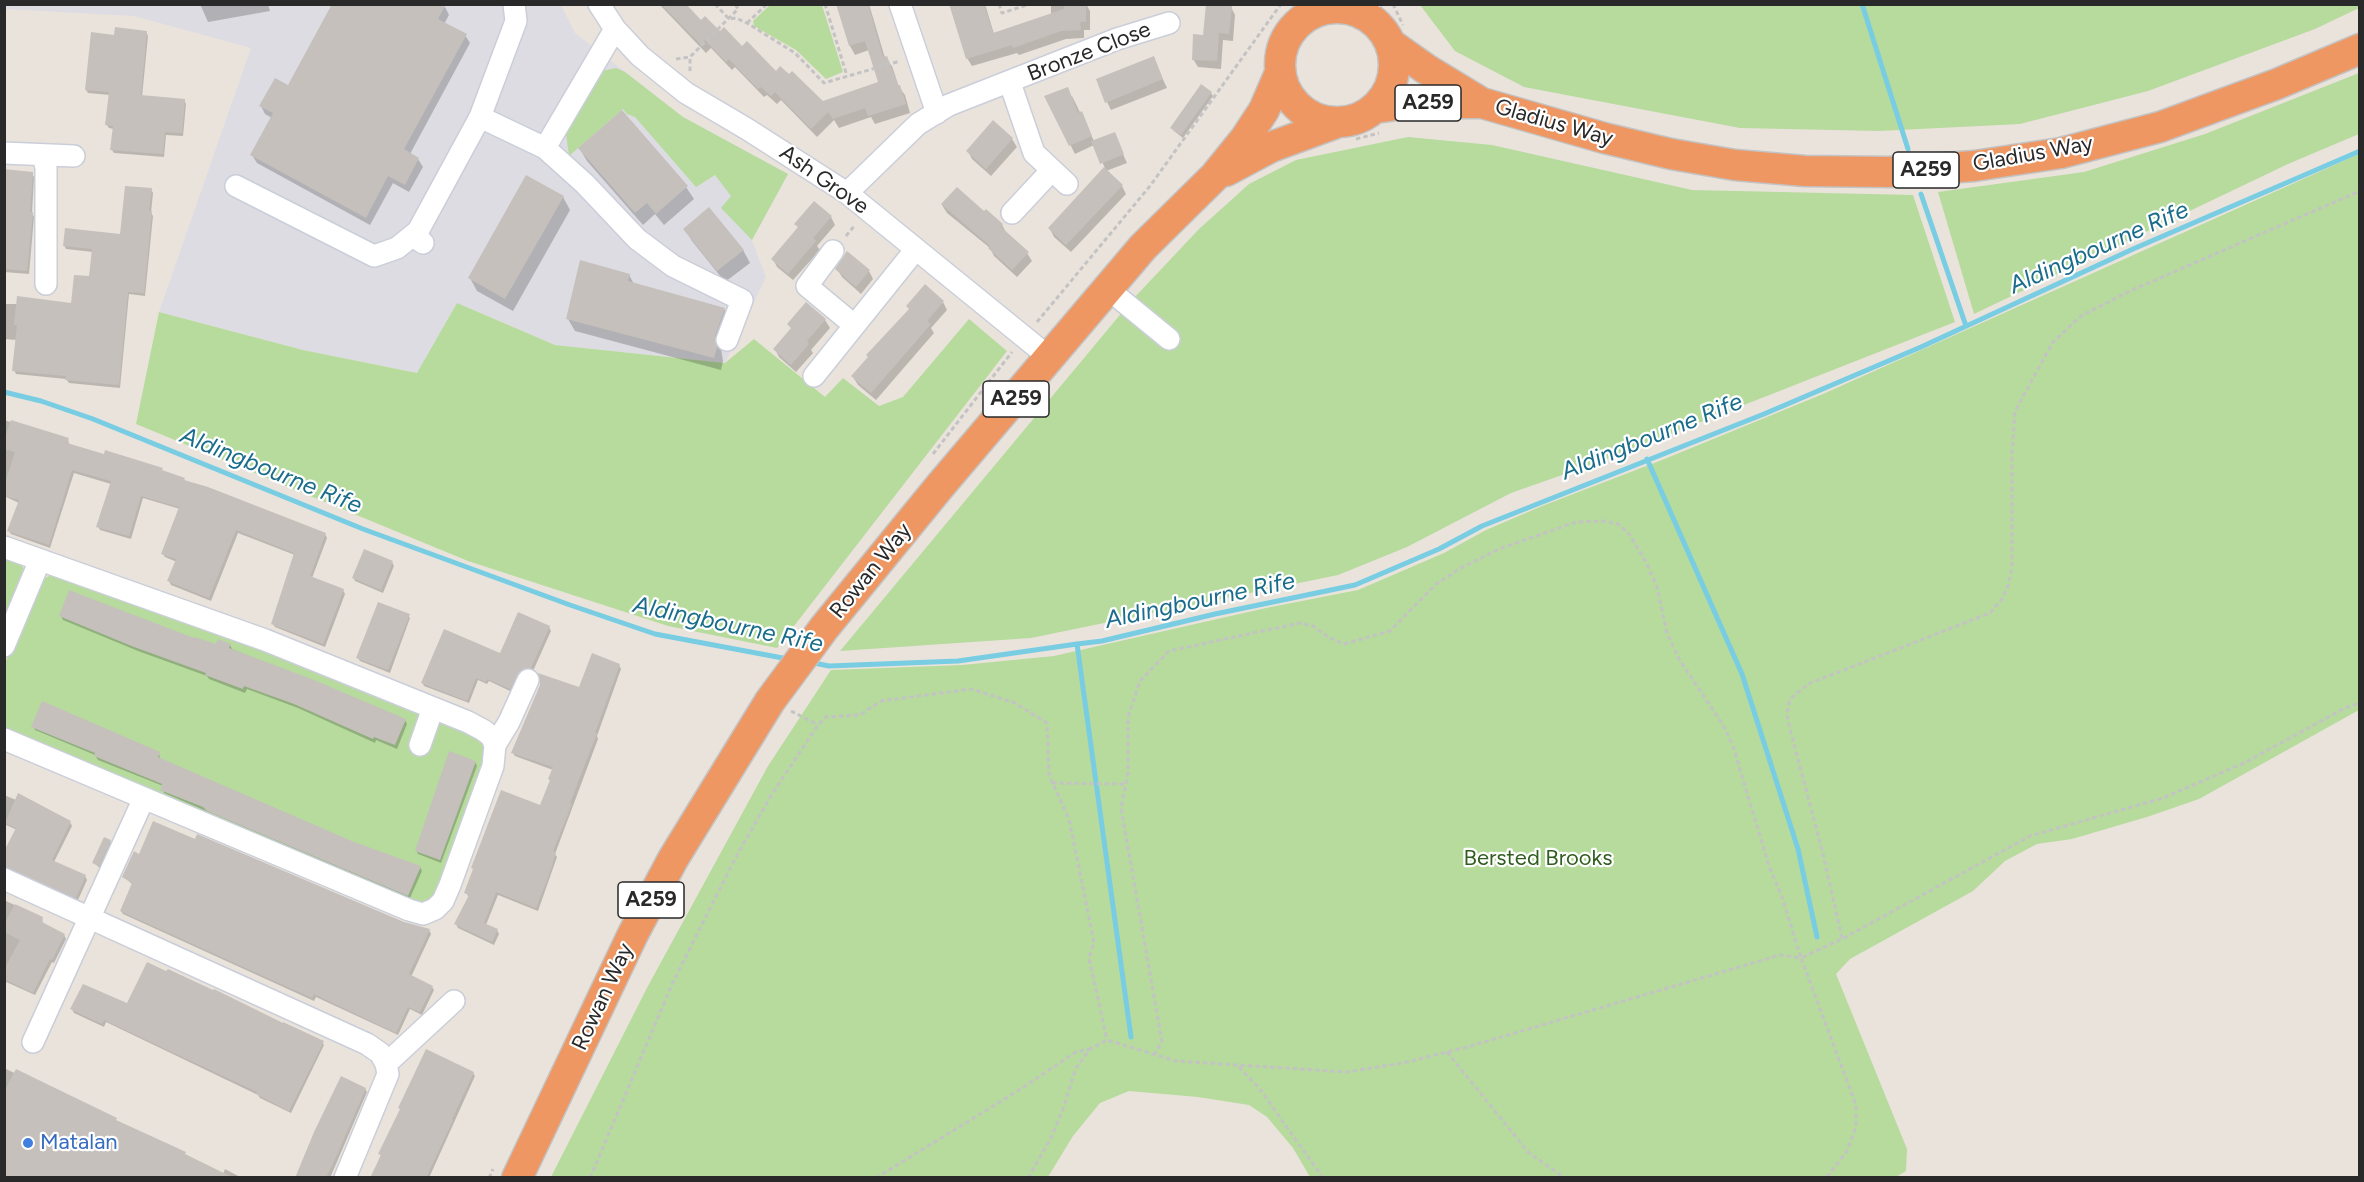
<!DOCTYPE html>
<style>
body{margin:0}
#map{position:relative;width:2364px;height:1182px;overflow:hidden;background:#eae3dc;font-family:Figtree,sans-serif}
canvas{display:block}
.frame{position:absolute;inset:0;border:6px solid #292929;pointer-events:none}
</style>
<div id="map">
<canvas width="2364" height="1182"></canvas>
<div class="frame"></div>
</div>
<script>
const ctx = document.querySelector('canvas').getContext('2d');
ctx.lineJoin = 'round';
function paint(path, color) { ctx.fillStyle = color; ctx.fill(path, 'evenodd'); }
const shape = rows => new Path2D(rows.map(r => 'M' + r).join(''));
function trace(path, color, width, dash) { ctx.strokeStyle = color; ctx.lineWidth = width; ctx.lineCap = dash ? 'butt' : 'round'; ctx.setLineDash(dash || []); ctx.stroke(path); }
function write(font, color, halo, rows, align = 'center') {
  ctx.font = font + ' Figtree,sans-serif'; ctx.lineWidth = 4.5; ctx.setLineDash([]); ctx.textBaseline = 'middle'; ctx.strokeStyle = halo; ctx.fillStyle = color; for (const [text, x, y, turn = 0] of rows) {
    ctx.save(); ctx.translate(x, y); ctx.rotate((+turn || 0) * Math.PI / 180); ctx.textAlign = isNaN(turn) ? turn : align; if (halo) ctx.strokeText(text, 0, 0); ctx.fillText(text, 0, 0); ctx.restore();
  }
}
paint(shape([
 [4,5,561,5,575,33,683,117,788,174,752,240,766,277,725,363,555,345,457,303,418,373,303,350,159,312,251,48,134,16,5,9]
]), '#dedce3');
paint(shape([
 [771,4,822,5,843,72,826,79,796,50,754,26,753,21],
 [2359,4,2359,8,2315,29,2148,91,2020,124,1879,131,1740,128,1524,87,1455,51,1420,5],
 [616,68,625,72,683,117,788,174,752,240,721,208,731,196,715,175,696,187,635,117,627,114,623,109,569,156,566,134,602,71],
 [2359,73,2359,134,2288,164,1974,314,1938,192,2084,172,2205,134],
 [1408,137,1492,145,1692,190,1913,195,1955,322,1599,462,1511,493,1407,547,1338,575,1031,638,840,651,1134,298,1199,229,1249,184,1296,160],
 [2359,154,2359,710,2199,799,2147,817,2072,839,2037,844,2005,861,1973,891,1850,959,1836,974,1907,1149,1906,1171,1896,1177,1310,1177,1293,1148,1267,1117,1249,1105,1198,1097,1129,1091,1100,1103,1073,1136,1048,1177,551,1177,648,986,768,766,831,670,962,665,1054,656,1266,608,1358,590,1444,553,1486,530,1542,506,1662,460,1823,394],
 [457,303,555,345,725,363,754,339,825,397,843,378,879,406,903,397,969,319,1007,351,777,648,668,626,468,561,136,424,159,312,303,350,417,373],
 [5,553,19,560,25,571,5,631],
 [55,573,474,729,489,746,447,879,426,906,5,732,5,663,35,591,43,579]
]), '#b6db9d');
paint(shape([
 [200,4,268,4,270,11,208,22],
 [659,4,685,4,701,22,822,103,880,83,869,50,855,55,850,46,838,4,869,4,885,58,892,66,899,87,905,95,910,113,875,124,871,117,839,128,834,120,817,137,781,100,777,104,767,95,764,97,735,67,732,70,711,48,706,53],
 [951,4,985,4,994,34,1051,15,1051,4,1086,4,1090,11,1090,30,1084,30,1084,38,1066,39,1019,55,1017,53,972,66,967,58],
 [445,7,449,15,444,24,465,35,470,43,410,154,418,159,423,167,409,192,393,183,370,225,257,163,252,155,272,118,265,114,261,106,289,87],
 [1231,7,1235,15,1233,41,1223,40,1221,69,1198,67,1193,59,1204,36],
 [146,32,148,36,142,97,184,100,186,104,183,136,166,135,164,157,114,153,112,150,114,129,109,128,107,125,110,95,88,93,86,90,115,36],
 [1153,58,1167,88,1111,110,1107,102],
 [1211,93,1213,96,1183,138,1174,131,1172,128],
 [1072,96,1094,141,1114,134,1127,163,1106,171,1122,186,1126,194,1071,252,1054,237,1050,229,1105,168,1094,145,1075,154,1046,97],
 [993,122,1012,139,1017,147,991,176,972,159,968,151],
 [580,149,686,187,694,199,664,225,655,214,643,225,587,161],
 [4,171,32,174,34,177,32,213,34,217,29,274,4,272],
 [151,189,153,193,151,213,153,216,145,296,129,294,120,388,69,383,66,379,16,374,14,370,17,340,4,339,4,304,73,304,90,278,93,252,66,249,64,245,121,236],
 [563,197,570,210,513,311,477,291,470,278],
 [942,205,984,214,1002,225,1007,234,1027,253,1032,261,1017,277,994,256,990,248,947,213],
 [831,217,835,225,817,246,820,250,793,280,777,267,773,259,799,229,796,224],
 [685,229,743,250,750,263,725,282,692,241],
 [837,269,869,271,873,279,861,294,842,277],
 [629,275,634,284,724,309,732,321,721,349,723,361,721,370,575,331,568,319],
 [943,302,947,310,931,328,934,333,876,400,858,385,853,377],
 [825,320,830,328,811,350,813,353,796,372,779,357,775,349,792,329,789,325],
 [4,420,68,439,69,445,184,479,186,483,325,534,327,538,312,578,343,590,345,594,325,647,275,627,273,624,295,555,238,533,211,601,171,585,169,581,177,562,165,557,163,554,180,509,143,498,131,539,100,530,98,526,111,484,74,473,50,548,11,534,9,531,19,503,4,496],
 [364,551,392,562,394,566,383,593,355,581,353,577],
 [408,615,410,618,390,673,360,661,358,658],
 [61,616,217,646,230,645,232,649,405,720,407,724,397,749,376,740,375,743,298,708,247,689,245,693,209,679,207,676,138,651,63,620],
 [549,627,551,631,533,671,512,692,489,681,487,684,478,680,469,703,424,686,422,682,500,655],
 [619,665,621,669,597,736,598,739,555,854,557,857,538,911,498,895,486,925,497,930,499,934,494,945,458,928,456,924,469,897,466,893,540,807,551,782,549,779,553,770,515,756,513,753,579,688],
 [33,726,159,753,160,760,354,843,420,867,422,871,410,898,164,793,163,786,98,760,95,755,35,730],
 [475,762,477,766,441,863,418,854,416,850],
 [4,795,70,822,72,826,54,862,85,876,87,880,78,900,12,871,4,870,4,855,17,830,4,824],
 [110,841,112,844,101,869,94,863],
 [124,877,404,923,429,930,431,934,411,977,432,987,434,990,422,1015,410,1009,398,1035,316,997,314,1001,123,914,121,911,133,885],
 [4,900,42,918,43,924,64,935,66,939,54,963,52,962,35,995,4,981],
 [128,1005,322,1042,324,1045,291,1113,260,1098,258,1095,106,1022,104,1027,74,1013,72,1009],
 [426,1051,473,1073,475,1076,429,1178,371,1178],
 [4,1068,223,1174,225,1169,242,1178,4,1178],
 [365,1089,367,1092,330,1178,296,1178]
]), '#0003');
trace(shape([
 [1862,4,1908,149],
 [1921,194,1966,326],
 [4,392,41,401,93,419,363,529,570,605,655,634,788,659],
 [1647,459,1742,674,1798,849,1817,937],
 [1077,644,1131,1037],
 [809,662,829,666,958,661,1077,644,1102,641,1215,614,1355,585,1439,549,1482,526,1764,414,1921,347,2133,249,2360,151]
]), '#78cde2', 5);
paint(shape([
 [332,4,446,4,438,19,467,34,404,149,419,158,405,185,388,176,366,218,250,155,273,113,259,106,275,78,288,85],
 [661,4,686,4,701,20,705,16,720,31,724,27,742,46,747,41,776,71,780,66,789,74,792,71,823,101,878,82,865,41,849,46,836,4,868,4,883,57,887,56,898,85,900,85,906,104,868,116,865,108,833,119,828,112,811,129,775,92,771,96,761,87,758,89,729,59,726,62,705,40,701,45],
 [949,4,984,4,993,33,1064,9,1064,4,1086,4,1086,22,1080,22,1081,30,1061,31,1013,48,1012,45,966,59],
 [1206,4,1232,6,1229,34,1219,33,1217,61,1192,60,1193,34,1203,35],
 [115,27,147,31,141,95,185,99,182,133,165,132,163,154,110,150,113,126,105,125,109,92,85,90,91,32,114,35],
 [1154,56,1163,79,1105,103,1096,79],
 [1201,84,1212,92,1181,135,1170,128],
 [1068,87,1078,113,1082,111,1092,136,1069,146,1044,96],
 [622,110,688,186,656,214,647,203,635,213,578,148],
 [993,120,1013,138,986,169,966,151],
 [1115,132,1124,154,1100,164,1091,141],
 [1104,167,1123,185,1066,245,1048,228],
 [4,169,33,172,30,212,33,212,27,271,4,269],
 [526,175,564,196,505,299,468,278],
 [125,186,152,188,149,211,152,211,144,293,128,292,119,385,65,380,66,376,12,371,17,325,14,325,17,296,71,303,74,275,89,276,92,249,63,246,65,228,120,234],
 [957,187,984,211,986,209,1003,224,1001,227,1029,252,1012,270,988,248,990,246,941,204],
 [814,201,832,216,813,238,816,241,788,274,771,259,798,227,794,224],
 [709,207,744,250,717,271,683,229],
 [847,251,870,270,856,287,835,269],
 [580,260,630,274,628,281,725,308,715,336,717,348,714,358,566,319],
 [925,284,944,301,927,321,931,324,871,393,851,376,868,357,866,355,909,309,906,306],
 [806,302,826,319,807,341,809,344,791,365,773,349,791,328,787,324],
 [11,420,69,438,67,443,104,454,105,450,163,468,162,470,185,478,184,480,208,487,326,533,310,576,344,589,323,644,271,624,294,553,236,530,209,598,167,581,176,559,161,554,179,507,141,496,129,536,96,527,111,481,72,470,49,545,7,531,19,500,4,496,4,486,15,452,4,449,4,441],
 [364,549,393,561,381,590,352,578],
 [69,590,194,638,195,637,216,644,218,639,231,644,229,648,314,680,406,719,395,745,374,737,373,739,294,704,244,686,243,689,205,675,206,673,134,647,59,616],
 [378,602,410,614,388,670,356,658],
 [518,612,550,626,531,668,520,670,510,689,487,679,486,682,476,678,467,701,421,683,444,629,500,653],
 [592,653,620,664,595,733,597,733,570,803,572,804,553,851,556,852,549,875,536,908,496,892,484,923,498,929,492,942,454,924,469,895,464,893,473,869,471,868,501,790,540,805,550,780,548,779,553,767,511,753,540,685,538,673,579,687],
 [42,701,160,752,158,757,354,842,421,866,408,896,207,811,203,807,160,790,162,784,94,756,95,753,31,727],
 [449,751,476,761,440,860,415,851],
 [18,793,71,821,52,860,86,875,76,898,4,867,4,851,16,828,5,823],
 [153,821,195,839,197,834,404,922,430,929,409,974,433,986,420,1012,408,1007,396,1033,314,994,312,998,120,911,132,883,122,877,134,851,139,854],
 [104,837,111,840,99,866,92,863],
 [15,904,43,917,42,922,65,934,52,960,50,959,33,993,4,979,4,970,20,940,4,932,4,925],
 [147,962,166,971,168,969,213,990,214,989,283,1023,283,1022,324,1041,289,1111,256,1094,257,1092,104,1020,102,1024,70,1009,83,984,127,1003],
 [426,1049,474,1072,452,1119,453,1120,426,1178,370,1178,381,1155,378,1154,400,1109,398,1108],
 [16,1069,117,1118,116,1120,186,1152,185,1154,234,1178,4,1178,4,1092],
 [341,1076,366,1088,335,1159,326,1178,295,1178,314,1132]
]), '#c5c0bc');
const minor = shape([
 [514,4,516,21,480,117,545,148,585,184,637,239,673,266,742,300,727,340],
 [599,4,615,29,640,56,686,93,747,129,847,193,1050,358],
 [900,4,937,113],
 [1369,4,1371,17],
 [1305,16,1311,4],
 [1010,83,1034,153,1067,184],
 [545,148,615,29],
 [4,153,74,156],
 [43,155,46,168,46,284],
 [236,186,374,256,397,248,418,231],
 [847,193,918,124,949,105,1117,39,1169,23],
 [1012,213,1052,170],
 [423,243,419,240,418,231,480,117],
 [833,251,807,286,854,325],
 [1108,289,1169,339],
 [814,376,916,249],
 [4,547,265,640,468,722,483,730,491,736,495,745,493,766,450,885,443,901,435,909,423,914,409,910,4,739],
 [4,646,40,560],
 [420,745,433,708],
 [495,745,509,722,528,680],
 [4,879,367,1044,380,1053,386,1064,388,1074,345,1178],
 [33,1042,144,798],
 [386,1064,454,1001]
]);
const highway = shape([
 '1280 65a57 57 0 1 1 114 0a57 57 0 1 1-114 0Z',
 [1392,45,1426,69,1482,103,1604,138,1671,154,1735,165,1805,171,1889,172,1974,166,2061,153,2160,127,2277,84,2360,49],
 [1375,108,1412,103,1482,103],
 [1226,171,1271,147,1339,122],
 [517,1178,633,934,673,859,770,701,824,628,940,486,1143,247,1215,176,1245,139,1264,110,1280,73]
]);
trace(minor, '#caced9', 24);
trace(highway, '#c3c3c3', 33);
trace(shape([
 [715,4,729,19,736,18,747,23,795,53,824,83,900,61],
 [825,4,847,76],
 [999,4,1002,13,1030,4],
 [1393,4,1403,25],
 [747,23,767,4],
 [676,59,690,57],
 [690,71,690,57,738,9,735,4],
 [1356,139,1379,133],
 [846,236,855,225],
 [1037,322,1150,186,1281,4],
 [933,454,1012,352],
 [791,711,818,725],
 [1052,783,1126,784],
 [1842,938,1823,854,1789,725,1787,715,1790,699,1808,684,1990,613,2002,599,2008,586,2012,567,2012,454,2015,411,2053,342,2081,316,2130,291,2360,191],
 [1447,1052,1529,1153,1565,1178],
 [1154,1055,1162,1042,1121,808,1128,773,1128,717,1140,681,1169,651,1300,623,1313,626,1328,637,1344,644,1390,631,1435,585,1459,569,1499,549,1576,522,1603,521,1618,524,1629,534,1646,562,1657,587,1667,633,1679,659,1723,725,1733,746,1769,866,1782,897,1801,958,1842,939,2030,836,2163,798,2244,763,2345,708,2360,703],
 [1239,1067,1259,1088,1323,1178],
 [489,1178,493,1169],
 [590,1178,673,982,737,855,772,794,818,725,826,717,860,715,881,701,971,689,1015,703,1047,723,1049,775,1069,819,1094,942,1089,958,1107,1040],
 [876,1178,1016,1092,1076,1052,1090,1049],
 [1028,1178,1051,1138,1063,1109,1076,1068,1090,1049,1107,1040,1176,1061,1346,1072,1403,1063,1467,1047,1780,955,1801,958,1856,1105,1856,1127,1847,1151,1826,1178]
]), '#c3c3c3', 3, [4.5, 3]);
trace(minor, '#fff', 21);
trace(highway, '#ee9763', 30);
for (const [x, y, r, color] of [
 [28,1143,6,"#3f7fe0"]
]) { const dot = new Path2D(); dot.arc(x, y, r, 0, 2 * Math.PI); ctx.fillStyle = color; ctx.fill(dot); trace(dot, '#fff', 2); }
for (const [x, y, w] of [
 [1428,103,66],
 [1926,170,66],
 [1016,399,66],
 [651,900,66]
]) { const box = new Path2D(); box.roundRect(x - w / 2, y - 18, w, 36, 4.5); ctx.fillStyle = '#fff'; ctx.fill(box); trace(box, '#292929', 1.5); }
write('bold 21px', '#292929', null, [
 ["A259",1428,103],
 ["A259",1926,170],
 ["A259",1016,399],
 ["A259",651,900]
]);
write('22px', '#292929', '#fff', [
 ["Bronze Close",1089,52,-21],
 ["Gladius Way",1554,123,16],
 ["Gladius Way",2033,154,-10],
 ["Ash Grove",824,180,35],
 ["Rowan Way",871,571,-51],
 ["Rowan Way",603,997,-65]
]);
write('22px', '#315e20', '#fff', [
 ["Bersted Brooks",1538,859]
]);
write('22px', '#366cbe', '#fff', [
 ["Matalan",40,1143]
], 'left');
write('italic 24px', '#1a6c8c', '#fff', [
 ["Aldingbourne Rife",2099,248,-24],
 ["Aldingbourne Rife",1652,437,-22],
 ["Aldingbourne Rife",271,471,22],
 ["Aldingbourne Rife",1200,601,-12],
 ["Aldingbourne Rife",728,625,12]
]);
</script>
